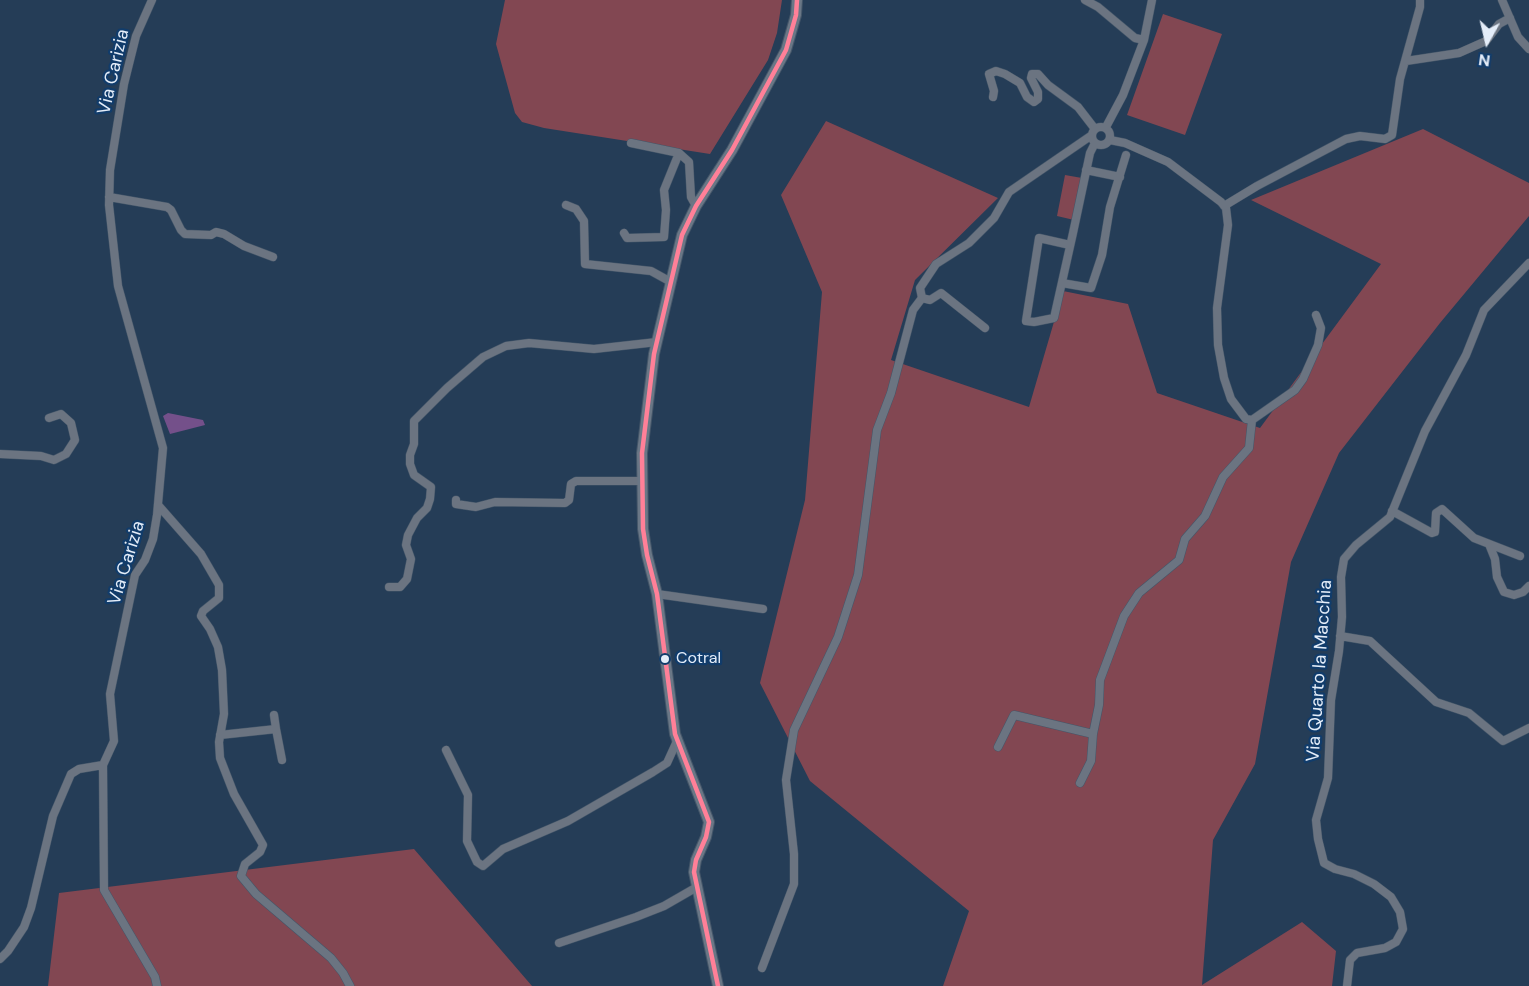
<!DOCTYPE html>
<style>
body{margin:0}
#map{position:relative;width:1529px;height:986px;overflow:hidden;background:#253d57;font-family:"DM Sans",sans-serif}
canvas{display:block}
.north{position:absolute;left:1457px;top:12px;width:60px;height:60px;-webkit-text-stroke:4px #113c6b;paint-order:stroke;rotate:188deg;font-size:16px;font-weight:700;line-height:24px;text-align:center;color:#e4edf9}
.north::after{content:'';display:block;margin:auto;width:21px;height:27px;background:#e4edf9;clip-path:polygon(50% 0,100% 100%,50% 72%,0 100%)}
</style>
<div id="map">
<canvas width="1529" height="986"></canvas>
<div class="north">N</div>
</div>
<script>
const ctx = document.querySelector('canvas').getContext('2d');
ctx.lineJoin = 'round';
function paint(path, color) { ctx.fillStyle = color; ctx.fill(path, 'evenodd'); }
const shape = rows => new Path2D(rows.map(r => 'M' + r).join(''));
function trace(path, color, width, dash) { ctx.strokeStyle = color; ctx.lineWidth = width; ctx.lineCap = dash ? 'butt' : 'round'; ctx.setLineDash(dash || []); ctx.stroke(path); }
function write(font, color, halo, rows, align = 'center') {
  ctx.font = font + ' "DM Sans",sans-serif'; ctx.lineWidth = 4.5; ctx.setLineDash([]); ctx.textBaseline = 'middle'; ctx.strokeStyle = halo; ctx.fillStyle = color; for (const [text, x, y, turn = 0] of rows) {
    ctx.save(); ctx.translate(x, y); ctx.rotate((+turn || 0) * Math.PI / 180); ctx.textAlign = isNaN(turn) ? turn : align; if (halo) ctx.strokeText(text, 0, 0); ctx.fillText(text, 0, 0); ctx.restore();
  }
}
paint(shape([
 [505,0,782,0,777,33,768,60,710,154,544,128,522,122,515,113,496,44],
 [1163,14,1222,34,1185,135,1127,115],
 [826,121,998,198,915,280,891,360,1029,407,1063,291,1128,304,1157,393,1260,428,1381,264,1251,200,1423,129,1529,183,1529,216,1440,323,1339,453,1291,562,1255,764,1213,840,1202,985,1302,922,1336,951,1332,986,943,986,969,911,810,781,760,683,805,500,822,292,781,195],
 [1065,175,1082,178,1074,220,1057,216],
 [414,849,532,986,48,986,59,893]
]), '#824752');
paint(shape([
 [168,413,203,420,205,425,170,434,163,416]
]), '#74508a');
const street = shape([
 [1085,0,1098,7,1135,38,1144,40],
 [1502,0,1518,37,1529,49],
 [1406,61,1459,53,1486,41,1499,24,1510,18],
 [993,97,994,91,989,74,996,71,1005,74,1020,83,1027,97,1034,102,1038,99,1038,92,1031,78,1032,74,1038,74,1048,85,1078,107,1095,129],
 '1092 136a9 9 0 1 1 18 0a9 9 0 1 1-18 0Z',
 [1106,127,1123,95,1144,40,1152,0],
 [1110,140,1125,143,1168,162,1221,202,1226,208,1228,225,1217,308,1218,345,1224,378,1231,399,1246,419,1252,420,1295,390,1303,379,1318,345,1321,328,1316,315],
 [631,143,679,153,689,162,691,197,696,206],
 [1086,170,1120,177],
 [109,197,167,207,171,210,181,230,185,234,211,235,216,232,224,234,244,246,273,257],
 [566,205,576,209,584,221,585,264,651,271,671,282],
 [1224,206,1257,186,1346,139,1360,136,1385,139,1392,135,1400,79,1420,7,1420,0],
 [624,233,627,238,664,237,666,210,664,190,679,153],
 [1070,245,1039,238,1026,321,1034,322,1054,318,1073,233,1090,153,1095,143],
 [1062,283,1091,288,1102,255,1110,207,1126,155],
 [985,328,941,293,930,300,922,298,920,288,936,264,969,243,994,218,1009,192,1092,135],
 [0,454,41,456,54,460,66,454,75,440,71,423,61,414,49,418],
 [456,500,456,504,476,507,495,502,565,503,569,500,571,484,576,481,642,481],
 [158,505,201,554,219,585,219,598,203,611,201,616,210,629,218,647,222,670,224,714,219,742,220,758,234,794,263,845,260,852,245,864,241,876,256,894,331,958,343,973,350,986],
 [1392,511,1432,533,1435,532,1436,513,1442,509,1474,538,1520,556],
 [1489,544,1495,559,1497,577,1504,592,1514,595,1523,592,1529,586],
 [389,587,400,587,407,579,411,559,406,545,408,535,417,518,427,508,430,499,431,487,414,475,410,464,410,455,414,444,414,421,447,388,483,357,506,346,529,343,594,349,657,342],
 [657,594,763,609],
 [1340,636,1370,641,1436,702,1469,713,1503,741,1529,728],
 [274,715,276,729],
 [220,735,276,729,282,760],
 [998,747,1014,715,1093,734,1099,705,1100,680,1124,616,1139,593,1179,560,1185,539,1205,516,1223,477,1249,448,1252,420],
 [446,750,468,795,467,841,477,862,483,866,503,849,568,821,653,772,667,763,677,741],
 [103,765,104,890,155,977,157,986],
 [1080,783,1091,761,1093,734],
 [559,943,636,917,664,906,697,887],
 [0,959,8,951,24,927,31,908,53,816,71,774,79,769,103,765,114,741,110,694,135,575,145,560,153,539,157,515,163,448,118,286,109,205,110,170,124,84,136,36,152,0],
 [762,968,794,884,794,854,786,780,794,730,838,637,858,575,877,430,891,393,913,310,922,298],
 [1347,986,1350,960,1357,953,1385,948,1396,942,1403,929,1400,912,1391,897,1374,884,1354,874,1335,869,1324,863,1318,839,1316,820,1328,778,1331,700,1339,651,1342,617,1341,577,1344,559,1356,545,1390,517,1425,431,1466,355,1484,310,1529,263]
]);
const secondary = shape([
 [718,986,694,872,696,860,706,837,709,822,675,734,657,594,647,555,643,529,642,453,654,354,682,235,696,206,732,150,786,50,796,15,797,0]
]);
trace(street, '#445669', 9);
trace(secondary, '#445669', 12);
trace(street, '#6b7481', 8);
trace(secondary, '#6a7786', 10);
trace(shape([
 [718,986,694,872,696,860,706,837,709,822,675,734,657,594,647,555,643,529,642,453,654,354,682,235,696,206,732,150,786,50,796,15,797,0]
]), '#ff8098', 4.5);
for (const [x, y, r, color] of [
 [665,659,5,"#e4edf9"]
]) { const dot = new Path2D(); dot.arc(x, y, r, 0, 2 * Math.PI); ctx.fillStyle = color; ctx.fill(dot); trace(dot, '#113c6b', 2); }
write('16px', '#e4edf9', '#113c6b', [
 ["Cotral",676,659]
], 'left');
write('18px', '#e4edf9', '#113c6b', [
 ["Via Carizia",114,72,-77],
 ["Via Carizia",127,563,-73],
 ["Via Quarto la Macchia",1320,671,-86]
]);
</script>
